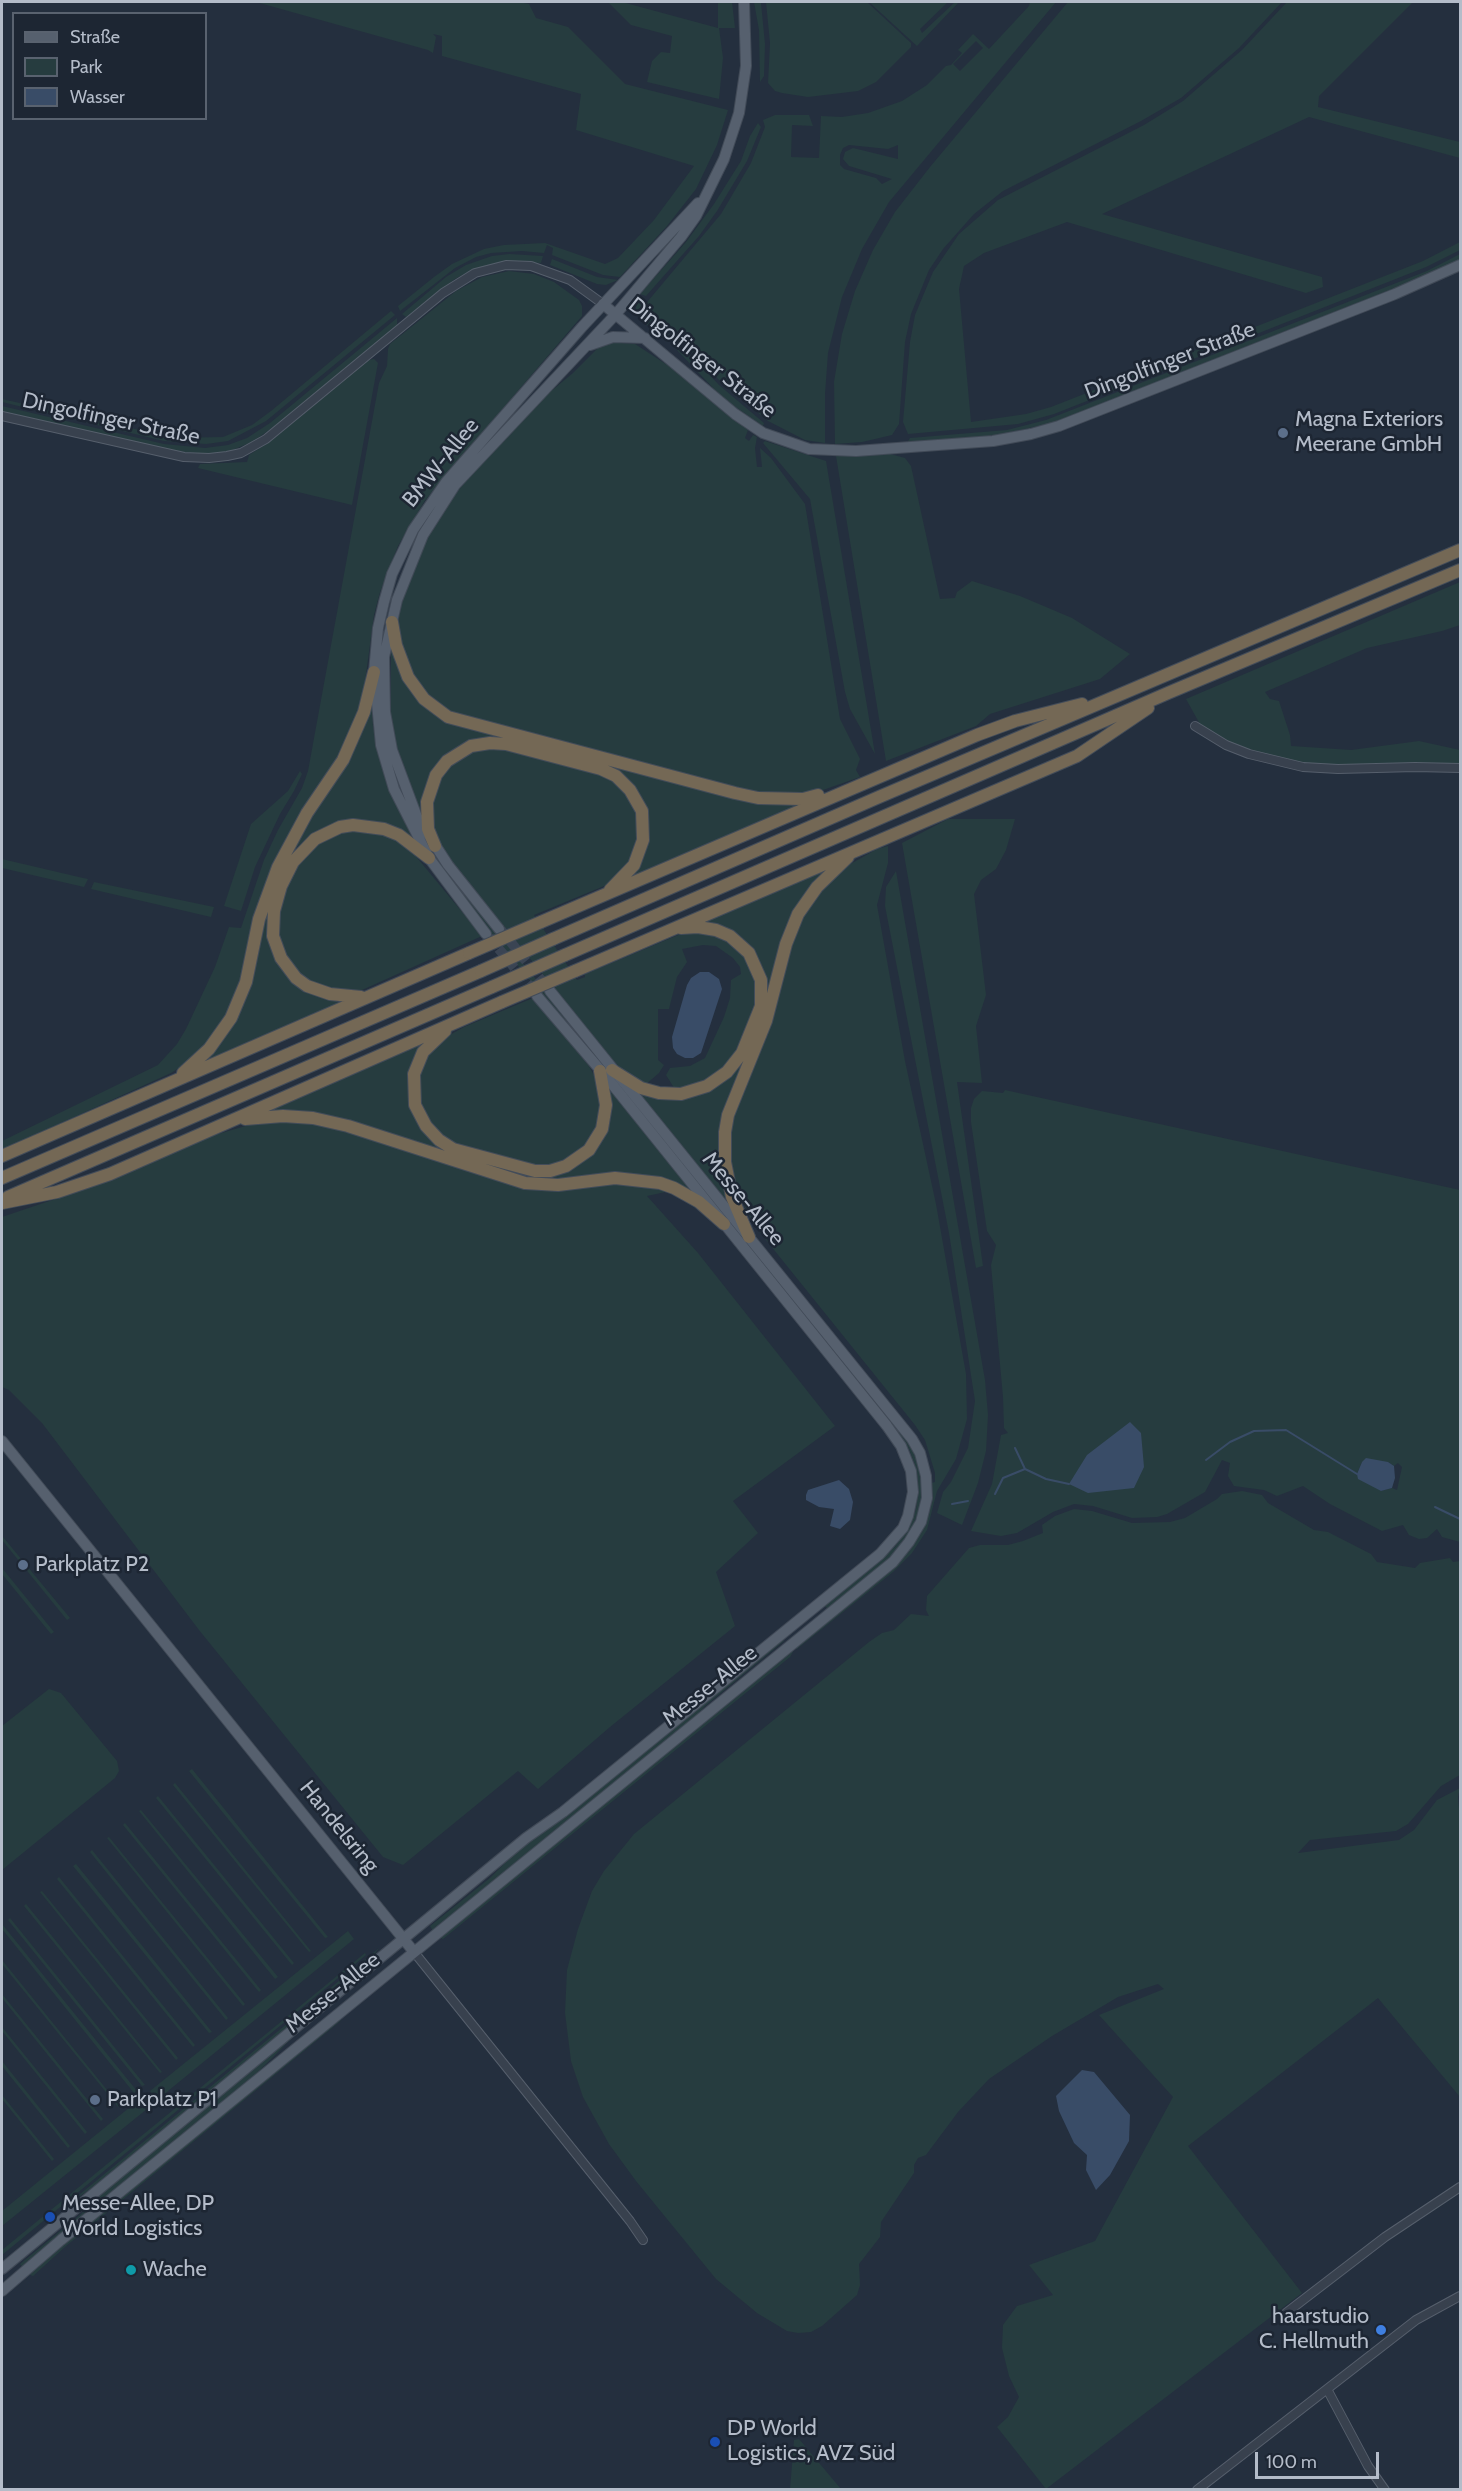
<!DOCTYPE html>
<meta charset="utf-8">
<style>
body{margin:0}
#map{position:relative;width:1462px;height:2491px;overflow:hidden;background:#242f3e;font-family:Cabin,sans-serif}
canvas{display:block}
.frame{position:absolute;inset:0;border:3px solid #b4bcc9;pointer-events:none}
.legend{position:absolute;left:12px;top:12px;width:195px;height:108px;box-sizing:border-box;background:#1d2633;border:2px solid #59626f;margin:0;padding:8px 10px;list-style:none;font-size:18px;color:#b4bcc9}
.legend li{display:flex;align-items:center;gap:12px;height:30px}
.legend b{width:30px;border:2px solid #59626f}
.scale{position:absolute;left:1255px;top:2452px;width:124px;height:27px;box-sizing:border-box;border:3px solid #b4bcc9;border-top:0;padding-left:8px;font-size:18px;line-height:21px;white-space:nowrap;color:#b4bcc9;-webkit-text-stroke:4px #1d2633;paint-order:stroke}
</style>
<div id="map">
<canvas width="1462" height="2491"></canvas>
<div class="frame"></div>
<ul class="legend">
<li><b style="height:8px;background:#56606e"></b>Straße</li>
<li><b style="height:16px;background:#263c3f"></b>Park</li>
<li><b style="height:16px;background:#394c67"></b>Wasser</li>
</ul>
<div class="scale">100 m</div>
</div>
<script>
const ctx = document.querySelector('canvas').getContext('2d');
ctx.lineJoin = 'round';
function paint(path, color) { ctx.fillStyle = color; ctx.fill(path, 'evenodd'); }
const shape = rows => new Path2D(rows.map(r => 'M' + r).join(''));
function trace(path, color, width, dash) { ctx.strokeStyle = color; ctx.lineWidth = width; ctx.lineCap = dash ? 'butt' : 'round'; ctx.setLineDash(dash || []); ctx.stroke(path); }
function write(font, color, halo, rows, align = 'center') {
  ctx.font = font + ' Cabin,sans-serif'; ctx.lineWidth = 5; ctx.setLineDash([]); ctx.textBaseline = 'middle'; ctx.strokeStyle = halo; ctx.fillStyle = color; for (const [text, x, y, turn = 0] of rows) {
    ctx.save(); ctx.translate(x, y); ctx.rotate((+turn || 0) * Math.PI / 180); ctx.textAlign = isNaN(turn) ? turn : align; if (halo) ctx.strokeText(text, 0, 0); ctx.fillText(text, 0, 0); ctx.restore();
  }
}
paint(shape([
 [256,2,519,2,529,4,536,18,568,27,625,84,728,110,717,145,696,189,667,226,620,277,603,275,552,255,553,248,547,245,544,253,522,251,491,253,476,257,455,268,400,311,398,306,434,277,452,264,484,249,504,245,545,243,605,264,618,258,654,220,694,166,576,130,581,94,442,56,442,36,433,34,436,37,433,53,428,50],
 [608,2,622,2,718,28,718,2,732,2,735,28,719,28,723,58,719,99,647,82,652,61,661,52,670,53,672,36,631,25],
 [754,2,761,3,765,44,764,76,760,82,759,30],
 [766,2,867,2,911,43,911,47,876,82,858,91,808,97,782,93,775,91,768,83,770,43],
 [869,2,948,2,920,29,922,33,955,2,959,2,917,46],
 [1030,2,1056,2,889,202,862,249,842,297,828,353,825,394,825,443,805,440,768,421,721,382,680,340,685,335,679,330,674,335,648,313,646,307,648,301,721,214,751,163,765,127,763,120,775,115,809,115,813,126,792,125,791,157,819,158,821,116,842,117,868,113,902,101,927,85,946,66,951,65,962,53,958,50,973,34,989,49,1029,6],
 [976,41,983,48,960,71,953,64],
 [849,145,888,149,898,145,898,159,853,148,845,152,843,159,849,166,892,179,882,184,876,178,844,169,840,165,840,155,843,148],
 [1068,2,1282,2,1239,48,1181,98,1141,121,1003,191,974,214,943,249,929,270,911,314,905,342,899,424,892,435,862,442,835,444,834,382,842,334,855,291,873,250,895,212,930,167],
 [1287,2,1413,2,1319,96,1318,107,1460,142,1460,158,1309,117,1102,214,1322,277,1323,287,1306,293,1067,222,984,253,964,266,959,289,971,422,1026,414,1051,407,1423,261,1460,242,1460,250,1426,267,1054,414,1018,424,908,434,903,422,910,342,915,315,933,272,959,234,998,200,1144,125,1183,101,1242,50],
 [758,123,761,127,747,161,717,211,699,236,646,296,640,294,686,242,714,204,741,161,750,136],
 [509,254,543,256,541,263,508,261,474,269,455,279,408,316,406,317,402,314,446,277,466,265,492,256],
 [1460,254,1460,259,1428,275,1052,423,998,435,907,443,910,438,1007,430,1046,420,1427,271],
 [552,259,597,277,618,280,606,285,597,284,550,265],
 [509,271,534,274,554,282,579,300,582,306,582,316,439,483,424,502,398,546,380,592,374,615,362,704,347,744,304,811,243,979,219,1030,191,1060,171,1073,2,1150,2,1141,158,1065,177,1044,186,1029,215,967,229,927,241,928,264,860,278,830,302,788,308,771,379,383,387,366,388,349,390,344,456,291,482,277],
 [637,299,643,305,646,315,672,337,667,342,639,318,636,308],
 [391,311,395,315,266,421,228,441,206,444,164,441,2,402,2,399,175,438,223,437,252,425,271,411],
 [397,318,397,326,275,426,252,442,230,451,210,454,172,451,2,411,2,406,164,444,205,448,228,445,247,438,270,423],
 [608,342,635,344,672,368,748,430,745,438,749,441,753,435,757,437,755,448,757,467,762,467,760,448,771,458,805,504,840,719,860,759,856,770,860,777,823,790,807,793,757,794,450,714,418,687,398,634,398,621,403,596,426,540,453,497,469,477,544,397,573,373,600,346],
 [678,342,719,385,764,423,763,426,734,406,716,391,674,347],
 [374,359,378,363,352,505,198,468,200,464,247,462,249,455,271,441,369,360],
 [765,441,826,461,875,754,850,709,845,692,810,499,763,443],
 [890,454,905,458,911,466,940,599,955,598,957,592,972,581,1020,596,1072,618,1130,654,1100,679,990,714,976,726,886,761,836,456],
 [1460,582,1460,625,1442,631,1367,648,1265,692,1270,699,1279,701,1290,735,1291,746,1351,750,1419,741,1460,750,1460,764,1340,767,1303,765,1272,759,1234,745,1201,726,1186,699],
 [391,642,403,678,464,726,805,803,625,881,647,832,625,780,508,740,450,754,421,817,395,744,391,717],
 [372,705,373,726,386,782,411,836,409,838,387,825,362,821,317,831,296,848,292,855,289,854,351,754],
 [491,746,595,771,614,779,635,805,640,835,631,861,609,884,534,915,577,980,585,977,585,974,683,933,701,932,724,938,743,953,755,973,758,999,740,1049,714,1079,676,1091,666,1075,670,1068,690,1066,705,1058,724,1017,730,998,731,980,741,974,740,967,733,958,716,946,703,945,682,949,687,962,677,977,669,1009,658,1009,658,1060,664,1065,659,1073,645,1085,626,1074,609,1056,439,846,432,826,434,787,458,757],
 [300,771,302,774,294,791,280,814,255,867,241,911,224,906,251,824,288,791],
 [948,819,1015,819,1006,850,996,869,981,880,974,894,986,995,976,1026,982,1083,957,1082,983,1266,976,1268,902,843],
 [363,829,396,839,414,854,482,936,362,990,334,991,308,982,289,964,279,939,279,905,295,865,313,845,337,832],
 [888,846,888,863,877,905,905,1061,936,1204,966,1374,967,1419,956,1459,937,1491,927,1530,912,1553,893,1572,797,1649,795,1647,901,1560,910,1550,920,1533,931,1483,935,1482,935,1473,925,1440,915,1425,754,1225,738,1193,732,1171,731,1132,734,1115,770,1026,792,944,805,913,818,893,847,866,877,849],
 [2,859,83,878,88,879,84,887,2,868],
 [441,862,898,1426,912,1448,921,1471,922,1493,919,1511,911,1530,887,1561,829,1609,824,1606,895,1547,908,1528,916,1509,918,1492,917,1471,909,1449,887,1418,462,897,438,865],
 [833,863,809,892,724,1119,734,1211,632,1087,640,1091,717,1085,763,1009,751,952,698,924],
 [896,871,985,1380,988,1415,986,1451,978,1483,962,1525,937,1513,943,1492,951,1482,968,1448,975,1401,949,1233,885,906,886,887],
 [94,882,214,907,211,917,91,889],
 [266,916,268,916,276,959,337,1000,338,1004,201,1064,221,1042,237,1019,249,989],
 [533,998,589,1066,598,1083,603,1107,594,1137,565,1164,537,1168,450,1142,431,1126,419,1103,418,1077,430,1051,439,1041,464,1027],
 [425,1041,411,1071,429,1137,533,1175,585,1159,608,1092,612,1090,695,1193,675,1185,532,1180,282,1112,263,1111],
 [1005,1090,1460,1190,1460,1542,1442,1537,1437,1529,1427,1538,1419,1539,1409,1535,1403,1525,1382,1531,1330,1504,1303,1486,1277,1496,1264,1490,1234,1486,1228,1476,1230,1463,1222,1460,1205,1492,1167,1514,1157,1517,1132,1518,1093,1506,1074,1504,1053,1512,1017,1533,1001,1536,971,1531,992,1484,1001,1435,1008,1433,1004,1428,1003,1397,991,1265,996,1245,987,1231,971,1122,971,1108,974,1099,982,1091,1003,1093],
 [1362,1462,1388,1462,1394,1466,1398,1463,1402,1467,1397,1490,1392,1488,1381,1491,1357,1474],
 [283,1121,311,1122,339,1128,514,1184,634,1182,670,1191,647,1196,698,1253,835,1426,733,1501,758,1533,716,1572,735,1626,610,1727,538,1789,518,1771,403,1865,383,1857,199,1630,42,1423,9,1390,2,1387,2,1217,97,1185,215,1135,252,1124],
 [1242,1491,1262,1495,1268,1503,1314,1530,1328,1532,1371,1554,1377,1562,1415,1568,1420,1563,1450,1558,1453,1562,1460,1561,1460,1775,1441,1786,1408,1824,1396,1831,1310,1840,1298,1853,1399,1840,1414,1830,1437,1800,1460,1788,1458,1797,1460,1818,1460,2097,1378,1998,1188,2146,1302,2293,1046,2489,997,2427,1008,2417,1019,2397,1009,2376,1002,2348,1003,2325,1017,2306,1053,2295,1029,2265,1095,2241,1173,2097,1099,2015,1164,1989,1158,1984,1118,1997,1052,2036,989,2079,958,2112,926,2155,918,2158,914,2165,914,2173,881,2222,880,2237,859,2264,860,2285,857,2295,822,2326,811,2332,798,2333,787,2331,757,2313,716,2279,636,2181,609,2144,583,2097,571,2061,565,2013,567,1970,578,1929,592,1891,604,1871,634,1834,869,1642,882,1633,894,1630,911,1614,929,1616,926,1610,927,1596,969,1548,980,1545,1008,1545,1023,1541,1043,1533,1042,1525,1055,1516,1074,1509,1092,1511,1132,1523,1170,1522,1185,1518,1217,1499,1222,1494],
 [3,1537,70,1618,67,1620,2,1540],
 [2,1568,54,1632,51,1634,2,1574],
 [782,1639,784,1641,705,1706,692,1721,433,1931,430,1926,490,1878,519,1849],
 [791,1650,793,1652,790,1657,443,1939,439,1937],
 [49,1689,61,1693,117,1761,119,1771,115,1778,2,1870,2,1726],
 [192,1769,328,1937,325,1938,189,1771],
 [175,1783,311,1951,309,1952,173,1785],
 [158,1796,294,1963,292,1965,156,1798],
 [141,1810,278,1977,275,1979,139,1811],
 [125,1823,261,1990,259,1992,123,1825],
 [109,1837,245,2004,243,2006,107,1838],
 [92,1850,228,2018,226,2020,90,1852],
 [76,1864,212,2032,209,2033,73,1866],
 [59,1877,195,2045,193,2047,57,1879],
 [42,1891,178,2058,176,2060,40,1892],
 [26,1904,162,2072,160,2073,24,1906],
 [10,1918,145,2085,142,2086,8,1920],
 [2,1924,137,2091,134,2093,2,1929],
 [348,1931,354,1939,157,2100,150,2091],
 [379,1948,370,1960,106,2179,68,2204],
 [365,1953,366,1955,2,2255,2,2250],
 [390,1954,391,1956,300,2030,251,2079,23,2268,20,2264,81,2214,107,2188],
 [2,1960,120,2106,118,2107,2,1964],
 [2,1994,103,2119,101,2121,2,1998],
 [343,2019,66,2246,33,2276,28,2274,63,2243,323,2031],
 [2,2027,87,2132,85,2134,2,2031],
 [2,2061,70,2146,68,2148,2,2066],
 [2,2095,54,2159,52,2161,2,2099],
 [140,2099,147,2109,2,2226,2,2211],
 [799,2439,841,2489,790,2489,794,2440]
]), '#263c3f');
paint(shape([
 [700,972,709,972,719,979,722,989,701,1053,693,1058,685,1058,677,1054,673,1048,672,1037,687,985,691,978],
 [1130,1422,1141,1433,1144,1467,1134,1488,1088,1493,1069,1484,1087,1455],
 [1366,1458,1388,1462,1394,1466,1395,1478,1392,1488,1381,1491,1358,1479,1357,1474,1362,1462],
 [839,1480,849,1489,853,1502,850,1520,840,1529,830,1526,834,1509,819,1507,806,1500,806,1495,808,1490],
 [1082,2070,1094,2072,1130,2115,1129,2141,1110,2175,1096,2190,1086,2170,1087,2155,1074,2143,1059,2111,1056,2096]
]), '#394c67');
trace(shape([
 [1015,1448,1025,1469],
 [1206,1460,1230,1442,1254,1431,1286,1430,1357,1474],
 [995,1494,1003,1478,1025,1469,1046,1479,1069,1484],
 [952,1504,968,1501],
 [1435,1507,1460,1519]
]), '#394c67', 2);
trace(shape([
 [501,930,550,991],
 [489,937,536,994]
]), '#3a4453', 10, [10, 5]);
const minor = shape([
 [2,416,184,457,209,458,227,456,241,453,266,439,443,293,475,273,506,265,531,266,570,280,603,304],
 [1195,726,1226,745,1249,754,1303,767,1338,769,1415,767,1460,768],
 [414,1952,630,2221,643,2240],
 [1286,2313,1385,2237,1460,2187],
 [1327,2389,1368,2466,1385,2490],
 [1197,2490,1416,2320,1460,2296]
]);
const major = shape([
 [603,304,735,414,763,433,809,449,856,451,993,441,1031,434,1059,426,1395,294,1460,265],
 [590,345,613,337,645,338],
 [499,929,448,865,417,817,392,750,385,712,384,657,397,600,423,535,455,485,616,314,681,237,696,216,724,159,739,113,746,66,744,2],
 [486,934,429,858,394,789,381,745,374,672,378,628,384,602,392,574,413,530,446,482,582,327,698,203],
 [2,1441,414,1952],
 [2,2269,526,1838,563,1812,880,1554,903,1528,908,1516,913,1492,911,1471,901,1446,887,1426,608,1079,537,996],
 [2,2291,61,2240,893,1562,909,1542,921,1522,927,1498,926,1476,920,1453,912,1439,550,991]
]);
const highway = shape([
 [392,622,396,645,408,677,424,699,448,717,735,793,758,798,803,799,818,795],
 [435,846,428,829,427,802,436,775,447,761,471,746,490,743,506,744,601,769,616,776,630,790,642,811,643,840,634,865,610,890],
 [541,922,977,735,1015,721,1082,704],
 [553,939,879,797,1460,550],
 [565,955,1168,693,1460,570],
 [575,971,1077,756,1148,708],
 [361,997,330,994,307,986,296,978,281,958,273,936,274,911,281,886,293,862,315,839,340,827,353,825,384,829,399,835,429,858],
 [445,1031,423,1052,414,1074,415,1105,426,1126,439,1140,453,1149,535,1171,550,1171,566,1166,589,1150,602,1129,606,1105,600,1071],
 [612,1070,641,1088,659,1093,681,1094,707,1086,727,1072,742,1053,761,1006,761,980,749,953,730,936,716,930,698,927,681,928],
 [183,1073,209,1049,231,1018,246,982,259,919,278,867,307,813,343,760,364,712,374,672],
 [245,1119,283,1116,313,1118,348,1126,525,1183,558,1185,615,1178,660,1183,674,1188,699,1202,724,1224],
 [2,1156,469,953],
 [2,1178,481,971],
 [8,1197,492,987],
 [2,1203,57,1192,110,1174,502,1002],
 [749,1237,732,1197,725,1162,725,1132,728,1115,766,1021,786,944,798,914,817,887,848,857]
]);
trace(minor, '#565f6c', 10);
trace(major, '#414a57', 12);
trace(highway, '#434c59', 14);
trace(minor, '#38414e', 8);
trace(major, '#56606e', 10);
trace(highway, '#746855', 12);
const highwayBridge = shape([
 [469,953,541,922],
 [481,971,553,939],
 [492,987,565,955],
 [502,1002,575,971]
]);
trace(highwayBridge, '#434c59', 14, []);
trace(highwayBridge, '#746855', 12);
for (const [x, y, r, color] of [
 [1283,433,6,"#5c6f8a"],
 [23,1565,6,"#5c6f8a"],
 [95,2100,6,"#5c6f8a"],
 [50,2217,6,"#1a4fb4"],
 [131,2270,6,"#0f9aa8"],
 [1381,2330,6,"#3f7fe0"],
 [715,2442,6,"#1a4fb4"]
]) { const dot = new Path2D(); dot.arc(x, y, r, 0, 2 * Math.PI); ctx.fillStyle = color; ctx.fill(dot); trace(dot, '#1d2633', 2); }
write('22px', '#b4bcc9', '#1d2633', [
 ["Dingolfinger Straße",702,358,38],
 ["Dingolfinger Straße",1170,361,-21],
 ["Dingolfinger Straße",111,419,12],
 ["BMW-Allee",441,463,-51],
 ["Messe-Allee",743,1199,50],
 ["Messe-Allee",710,1686,-39],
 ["Handelsring",339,1827,51],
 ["Messe-Allee",333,1993,-39]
]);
write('22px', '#b4bcc9', '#1d2633', [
 ["Magna Exteriors",1295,420],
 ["Meerane GmbH",1295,445],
 ["Parkplatz P2",35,1565],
 ["Parkplatz P1",107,2100],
 ["Messe-Allee, DP",62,2204],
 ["World Logistics",62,2229],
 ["Wache",143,2270],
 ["haarstudio",1369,2317,"right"],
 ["C. Hellmuth",1369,2342,"right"],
 ["DP World",727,2429],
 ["Logistics, AVZ Süd",727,2454]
], 'left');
</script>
